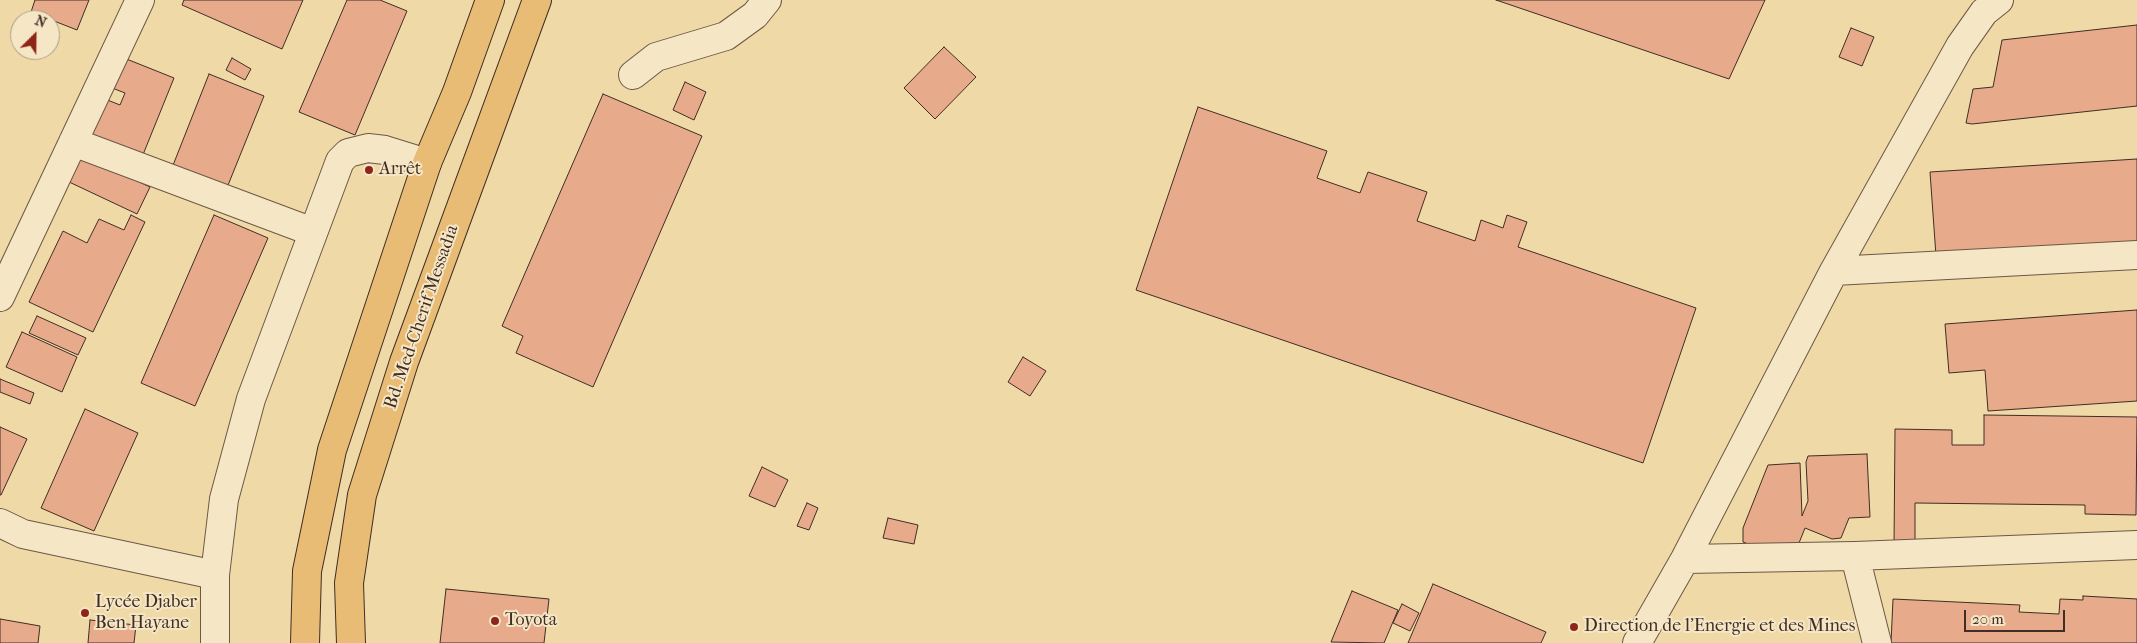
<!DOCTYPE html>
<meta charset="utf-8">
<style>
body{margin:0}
#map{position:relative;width:2137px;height:643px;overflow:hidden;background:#efd9a7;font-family:"IM FELL French Canon",serif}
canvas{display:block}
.north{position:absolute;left:10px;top:10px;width:50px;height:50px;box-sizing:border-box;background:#f5e6c6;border:1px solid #ad9c85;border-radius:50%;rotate:23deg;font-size:14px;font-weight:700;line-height:20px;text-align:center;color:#412d24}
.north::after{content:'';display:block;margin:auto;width:18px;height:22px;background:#8f2418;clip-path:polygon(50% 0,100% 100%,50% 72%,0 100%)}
.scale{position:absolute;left:1964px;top:610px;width:101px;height:22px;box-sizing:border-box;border:2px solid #412d24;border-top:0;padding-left:6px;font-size:15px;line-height:18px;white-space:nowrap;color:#412d24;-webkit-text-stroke:4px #f5e6c6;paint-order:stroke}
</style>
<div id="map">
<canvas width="2137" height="643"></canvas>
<div class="north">N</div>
<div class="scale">20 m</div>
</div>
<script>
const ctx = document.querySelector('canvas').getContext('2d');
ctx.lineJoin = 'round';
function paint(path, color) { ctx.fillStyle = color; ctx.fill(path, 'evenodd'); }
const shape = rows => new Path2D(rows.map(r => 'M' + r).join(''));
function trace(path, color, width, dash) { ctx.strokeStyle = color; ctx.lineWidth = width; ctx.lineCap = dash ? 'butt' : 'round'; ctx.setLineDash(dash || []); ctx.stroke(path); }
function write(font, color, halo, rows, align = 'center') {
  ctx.font = font + ' "IM FELL French Canon",serif'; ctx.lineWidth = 4; ctx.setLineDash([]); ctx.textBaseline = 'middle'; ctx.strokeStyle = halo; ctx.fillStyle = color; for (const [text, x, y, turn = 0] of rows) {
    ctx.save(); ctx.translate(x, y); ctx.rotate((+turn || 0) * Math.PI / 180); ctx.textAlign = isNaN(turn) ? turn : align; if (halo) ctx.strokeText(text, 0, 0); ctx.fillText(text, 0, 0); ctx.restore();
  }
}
const building = shape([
 [35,0,89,0,77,30,31,12,35,0],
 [184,0,303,0,282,49,182,5,184,0],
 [347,0,380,0,407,11,355,135,299,112,347,0],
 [1496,0,1765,0,1729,79,1496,0],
 [2137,25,2137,106,1972,124,1966,123,1973,89,1993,87,2002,40,2137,25],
 [1851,28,1874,37,1862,66,1839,57,1851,28],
 [944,47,976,77,935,119,904,88,944,47],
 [119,56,174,78,138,167,82,143,100,97,120,105,125,93,107,86,119,56],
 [232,58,251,69,245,80,226,70,232,58],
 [209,74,264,96,220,205,166,183,209,74],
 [685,82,706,92,694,120,673,110,685,82],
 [603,94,702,136,593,387,516,353,523,336,502,326,603,94],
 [1198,107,1327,151,1317,178,1360,193,1368,172,1427,192,1417,221,1475,241,1481,220,1503,228,1507,215,1527,222,1518,247,1696,308,1643,463,1136,290,1198,107],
 [80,154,150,187,137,214,67,181,80,154],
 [2137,159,2137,244,1936,256,1930,172,2137,159],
 [131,215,145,222,93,332,29,302,63,231,87,243,99,219,124,230,131,215],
 [214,215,268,238,195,406,141,383,214,215],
 [2137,310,2137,401,1988,411,1985,370,1949,373,1945,324,2137,310],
 [37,316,86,338,78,355,29,333,37,316],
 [22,332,77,357,62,392,6,367,22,332],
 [1023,357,1046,371,1030,396,1008,382,1023,357],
 [0,379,34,393,30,404,0,392,0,379],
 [85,409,138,433,94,531,41,508,85,409],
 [1984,415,2137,417,2136,515,2085,514,2085,505,1915,503,1915,547,1894,547,1895,429,1952,430,1952,445,1984,445,1984,415],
 [0,427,27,439,1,495,0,495,0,427],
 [1867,454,1870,517,1849,518,1841,538,1832,539,1805,528,1799,543,1751,545,1743,542,1743,528,1768,465,1800,463,1802,516,1808,501,1806,462,1808,456,1867,454],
 [762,467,788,480,775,507,749,496,762,467],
 [807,503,818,508,809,530,797,526,807,503],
 [888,518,918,525,914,544,883,538,888,518],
 [1433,584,1546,632,1541,643,1408,643,1433,584],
 [446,589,549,599,544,643,440,643,446,589],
 [1352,591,1398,610,1384,643,1331,642,1352,591],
 [2083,596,2137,599,2137,643,1891,643,1893,599,2020,605,2019,612,2059,614,2060,599,2083,600,2083,596],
 [1402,604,1419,613,1410,631,1393,623,1402,604],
 [0,619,40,626,38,643,0,643,0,619],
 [90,620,136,625,134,643,88,643,90,620]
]);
paint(building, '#e7ab8c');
trace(building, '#412d24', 1);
const minor = shape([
 [633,75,656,57,726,36,755,15,767,0],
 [73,142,313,232],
 [1834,271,2137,255],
 [0,297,140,0],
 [0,523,23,534,215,575],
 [1855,556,1877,643],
 [1685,559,1855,556,2137,545],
 [215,643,215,575,224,499,251,399,340,161,348,153,368,148,385,150,427,163],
 [1637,643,1685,559,1834,271,1960,46,1984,12,1999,0]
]);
const highway = shape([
 [305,643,307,571,332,450,427,163,457,92,490,0],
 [351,643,349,583,362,495,404,362,537,0]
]);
trace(minor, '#6c5845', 30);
trace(highway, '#412d24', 30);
trace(minor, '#f5e6c6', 28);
trace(highway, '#e8bc74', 28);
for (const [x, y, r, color] of [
 [369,170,5,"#8f2418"],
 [85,613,5,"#8f2418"],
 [495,621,5,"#8f2418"],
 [1574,627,5,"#8f2418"]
]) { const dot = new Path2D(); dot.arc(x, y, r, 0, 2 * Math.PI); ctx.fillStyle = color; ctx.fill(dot); trace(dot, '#f5e6c6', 2); }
write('18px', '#412d24', '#f5e6c6', [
 ["Arrêt",379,170],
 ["Lycée Djaber",95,603],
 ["Ben Hayane",95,624],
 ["Toyota",505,621],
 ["Direction de l'Energie et des Mines",1584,627]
], 'left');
write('18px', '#412d24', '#f5e6c6', [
 ["Bd. Med-Cherif Messadia",422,317,-71]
]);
</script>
